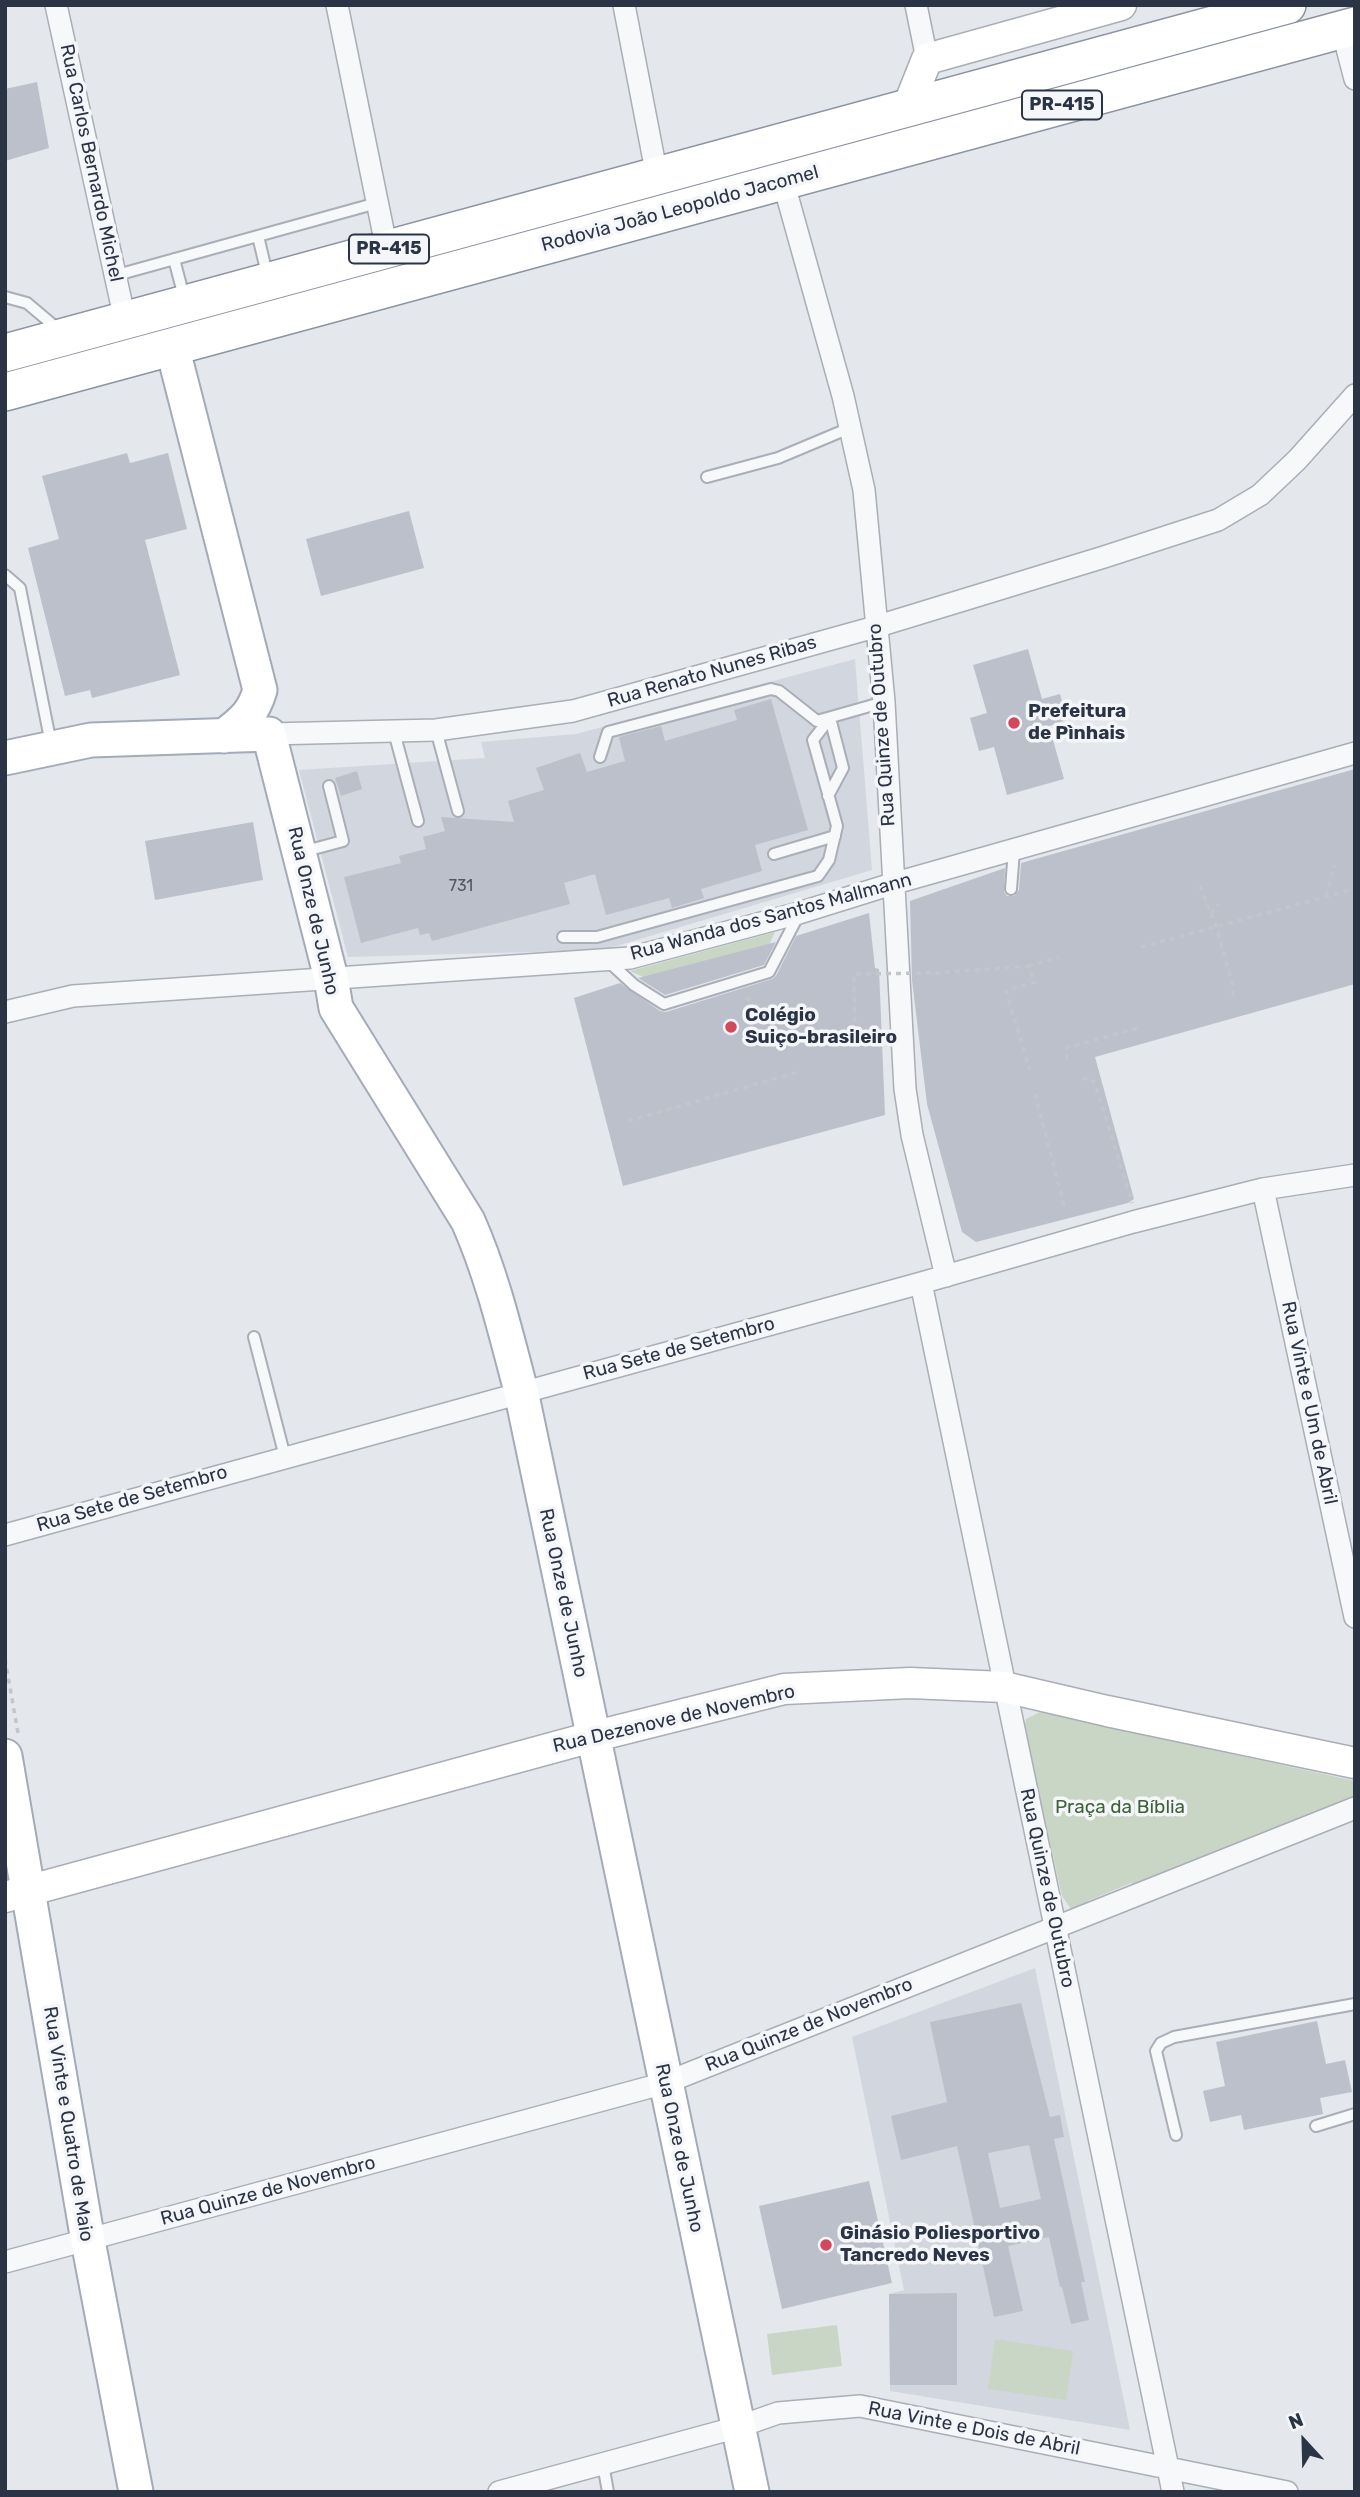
<!DOCTYPE html>
<html>
<head>
<meta charset="utf-8">
<style>
  body { margin:0 }
  #map { position:relative; width:1360px; height:2497px; overflow:hidden; background:#e4e7ec; font-family:Rubik,sans-serif }
  canvas { display:block }
  .frame { position:absolute; inset:0; border:7px solid #2b3445; pointer-events:none }
  .north { position:absolute; left:1269px; top:2406px; width:70px; height:70px; -webkit-text-stroke:5px #f4f6f9; paint-order:stroke; rotate:338deg; font-size:19px; font-weight:700; line-height:28px; text-align:center; color:#2b3445 }
  .north::after { content:''; display:block; margin:auto; width:24px; height:32px; background:#2b3445; clip-path:polygon(50% 0,100% 100%,50% 72%,0 100%) }
</style>
</head>
<body>
<div id="map">
<canvas width="1360" height="2497"></canvas>
<div class="frame"></div>
<div class="north">N</div>
</div>
<script>
const ctx = document.querySelector('canvas').getContext('2d');
ctx.lineJoin = 'round';
function fillPath(path, color) {
  ctx.fillStyle = color;
  ctx.fill(path, 'evenodd');
}
function stroke(path, color, width, dash) {
  ctx.strokeStyle = color;
  ctx.lineWidth = width;
  ctx.lineCap = dash ? 'butt' : 'round';
  ctx.setLineDash(dash || []);
  ctx.stroke(path);
}
function write(font, color, halo, rows, align = 'center') {
  ctx.font = font + ' Rubik,sans-serif';
  ctx.lineWidth = 7;
  ctx.setLineDash([]);
  ctx.textBaseline = 'middle';
  ctx.strokeStyle = halo;
  ctx.fillStyle = color;
  for (const [text, x, y, turn = 0] of rows) {
    ctx.save();
    ctx.translate(x, y);
    ctx.rotate((+turn || 0) * Math.PI / 180);
    ctx.textAlign = isNaN(turn) ? turn : align;
    if (halo) ctx.strokeText(text, 0, 0);
    ctx.fillText(text, 0, 0);
    ctx.restore();
  }
}
fillPath(new Path2D(`
  M855,659L872,870L603,950L348,957L299,770L485,758L481,742L576,734Z
  M1035,1968L1130,2430L890,2391L889,2294L904,2290L852,2037Z`), '#d2d6de');
fillPath(new Path2D(`
  M775,932L763,958L663,986L630,971Z
  M1040,1712L1355,1781V1799L1352,1798L1207,1855L1204,1863L1195,1867L1187,1863L1152,1877L1149,1885L1139,1889L1131,1883L1088,1901L1085,1908L1071,1909L1062,1896L1024,1730L1026,1719Z
  M837,2325L842,2366L772,2375L767,2334Z
  M995,2339L1073,2351L1066,2400L988,2389Z`), '#c9d6c5');
fillPath(new Path2D(`
  M37,82L49,148L5,161V89Z
  M127,453L130,463L168,453L187,529L145,540L180,675L92,698L90,690L65,696L28,548L59,539L42,476Z
  M409,511L424,568L321,596L306,539Z
  M1028,649L1042,699L1060,694L1067,720L1049,726L1064,779L1007,795L994,747L979,751L970,718L987,713L973,665Z
  M771,699L808,830L755,845L762,871L701,889L704,898L672,908L669,898L606,915L595,874L564,883L570,904L432,941L429,933L420,935L418,928L361,943L344,877L401,863L399,856L426,849L423,837L445,831L441,817L514,822L508,801L544,790L536,768L580,753L587,772L625,761L619,737L661,726L665,741L737,720L734,710Z
  M1355,769V984L1095,1057L1134,1199L1128,1203L976,1242L962,1232L927,1104L912,980L910,901L1005,868L1004,892L1007,896H1014L1019,890L1021,863Z
  M357,771L362,789L341,796L335,778Z
  M253,822L263,880L155,900L145,841Z
  M869,913L875,968L879,969L885,1115L623,1186L574,998L620,983L660,1011L666,1012L772,979L776,976L796,936Z
  M776,942L764,965L665,995L638,978Z
  M1021,2003L1050,2117L1060,2115L1064,2137L1054,2139L1085,2282H1081L1089,2320L1071,2324L1062,2287H1060L1049,2237L1008,2246L1023,2311L994,2317L957,2146L901,2160L891,2116L947,2102L930,2022ZM1029,2145L1041,2199L1000,2208L988,2153Z
  M1317,2021L1326,2064L1345,2060L1352,2092L1320,2098L1323,2114L1244,2130L1241,2115L1210,2122L1203,2091L1225,2086L1216,2042Z
  M869,2181L892,2283L782,2309L759,2206Z
  M957,2293V2385H890L889,2294Z`), '#bbc0ca');
const lane = new Path2D(`
  M258,236L267,274
  M174,259L184,297
  M117,275L377,203
  M5,297L27,303L59,330
  M707,477L778,458L852,427
  M5,575L20,588L51,744
  M436,730L458,811
  M394,732L418,821
  M600,757L608,732L771,689L779,691L817,721L884,702
  M828,796L843,768L830,718
  M302,852L343,841L329,786
  M774,854L835,836
  M1011,889L1014,850
  M563,937H597L818,876L829,860L837,826L813,740L830,718
  M608,961L634,985L664,1004L769,972L799,914
  M254,1337L285,1457
  M1316,2126L1355,2114
  M1176,2135L1156,2051L1161,2043L1174,2037L1355,2004
  M603,2464L608,2492`);
const street = new Path2D(`
  M56,5L125,320
  M337,5L387,250
  M624,5L657,176
  M916,5L927,59
  M1342,29L1355,79
  M783,181L843,396L864,490L884,702L905,1089L912,1135L946,1276
  M269,734L436,730L573,711L875,627L1104,557L1218,520L1260,495L1297,460L1355,395
  M5,1012L73,996L630,958L799,913L892,884L1355,753
  M1263,1189L1355,1617
  M921,1283L1173,2492
  M5,1535L921,1283L1133,1222L1263,1189L1355,1175
  M5,2262L665,2083L1355,1808
  M499,2492L738,2427L778,2413L860,2406L1287,2492`);
const secondary = new Path2D(`
  M907,109L927,59L1121,5
  M5,1897L592,1737L784,1689L910,1683L1004,1687L1107,1711L1355,1763`);
const primary = new Path2D(`
  M172,346L260,690C253,714 243,721 224,736
  M5,758L91,740L269,734L331,978L336,1008L468,1221C492,1275 506,1334 521,1391L752,2492
  M5,1756L88,2241L136,2492`);
const highway = new Path2D(`
  M5,353L1287,5
  M5,392L1355,26`);
stroke(lane, '#a9aeb7', 14);
stroke(street, '#a9aeb7', 24);
stroke(secondary, '#a9aeb7', 33);
stroke(primary, '#a3abb8', 37);
stroke(highway, '#8b94a3', 40);
stroke(new Path2D(`
  M1200,886L1216,926L1234,990L1231,1000
  M1326,896L1335,865
  M1211,914L1218,904
  M1141,947L1355,889
  M1028,966L1059,957
  M935,973L1028,966L1035,982L1006,991L1030,1070
  M746,998L794,1029
  M1067,1059L1066,1048L1138,1028
  M1082,1079L1090,1078L1095,1083L1132,1203
  M1035,1094L1065,1209
  M628,1121L798,1072
  M5,1659L18,1733`), '#c2c5cb', 3.5, [5, 5]);
stroke(lane, '#f7f8fa', 10);
stroke(street, '#f7f8fa', 21);
stroke(secondary, '#fff', 30);
stroke(primary, '#fff', 33);
stroke(highway, '#fff', 37);
stroke(new Path2D(`
  M855,1042L854,974L935,973`), '#c2c5cb', 3.5, [5, 5]);
for (const [x, y, r, color] of [
  [1014,723,7,"#d1495b"],
  [731,1027,7,"#d1495b"],
  [826,2245,7,"#d1495b"]
]) {
  const dot = new Path2D();
  dot.arc(x, y, r, 0, 2 * Math.PI);
  ctx.fillStyle = color;
  ctx.fill(dot);
  stroke(dot, '#f4f6f9', 2.5);
}
write('16px', '#4f5766', null, [
  ["731",461,886]
]);
for (const [x, y, w] of [
  [1062,105,80],
  [389,249,80]
]) {
  const box = new Path2D();
  box.roundRect(x - w / 2, y - 14.5, w, 29, 5);
  ctx.fillStyle = '#f4f6f9';
  ctx.fill(box);
  stroke(box, '#2b3445', 2);
}
write('bold 18px', '#2b3445', null, [
  ["PR-415",1062,105],
  ["PR-415",389,249]
]);
write('19px', '#2b3445', '#f4f6f9', [
  ["Rua Carlos Bernardo Michel",91,163,78],
  ["Rodovia João Leopoldo Jacomel",680,209,-15],
  ["Rua Renato Nunes Ribas",712,672,-16],
  ["Rua Quinze de Outubro",882,725,-94],
  ["Rua Onze de Junho",313,911,77],
  ["Rua Wanda dos Santos Mallmann",771,917,-15],
  ["Rua Sete de Setembro",679,1349,-15],
  ["Rua Vinte e Um de Abril",1309,1403,78],
  ["Rua Sete de Setembro",132,1499,-16],
  ["Rua Onze de Junho",563,1593,78],
  ["Rua Dezenove de Novembro",674,1719,-13],
  ["Rua Quinze de Outubro",1047,1888,78],
  ["Rua Quinze de Novembro",809,2025,-22],
  ["Rua Vinte e Quatro de Maio",68,2124,81],
  ["Rua Onze de Junho",679,2148,78],
  ["Rua Quinze de Novembro",268,2191,-15],
  ["Rua Vinte e Dois de Abril",974,2429,11]
]);
write('bold 19px', '#2b3445', '#f4f6f9', [
  ["Prefeitura",1028,712],
  ["de Pìnhais",1028,734],
  ["Colégio",745,1016],
  ["Suiço-brasileiro",745,1038],
  ["Ginásio Poliesportivo",840,2234],
  ["Tancredo Neves",840,2256]
], 'left');
write('19px', '#3f6138', '#f4f6f9', [
  ["Praça da Bíblia",1120,1808]
]);
</script>
</body>
</html>
